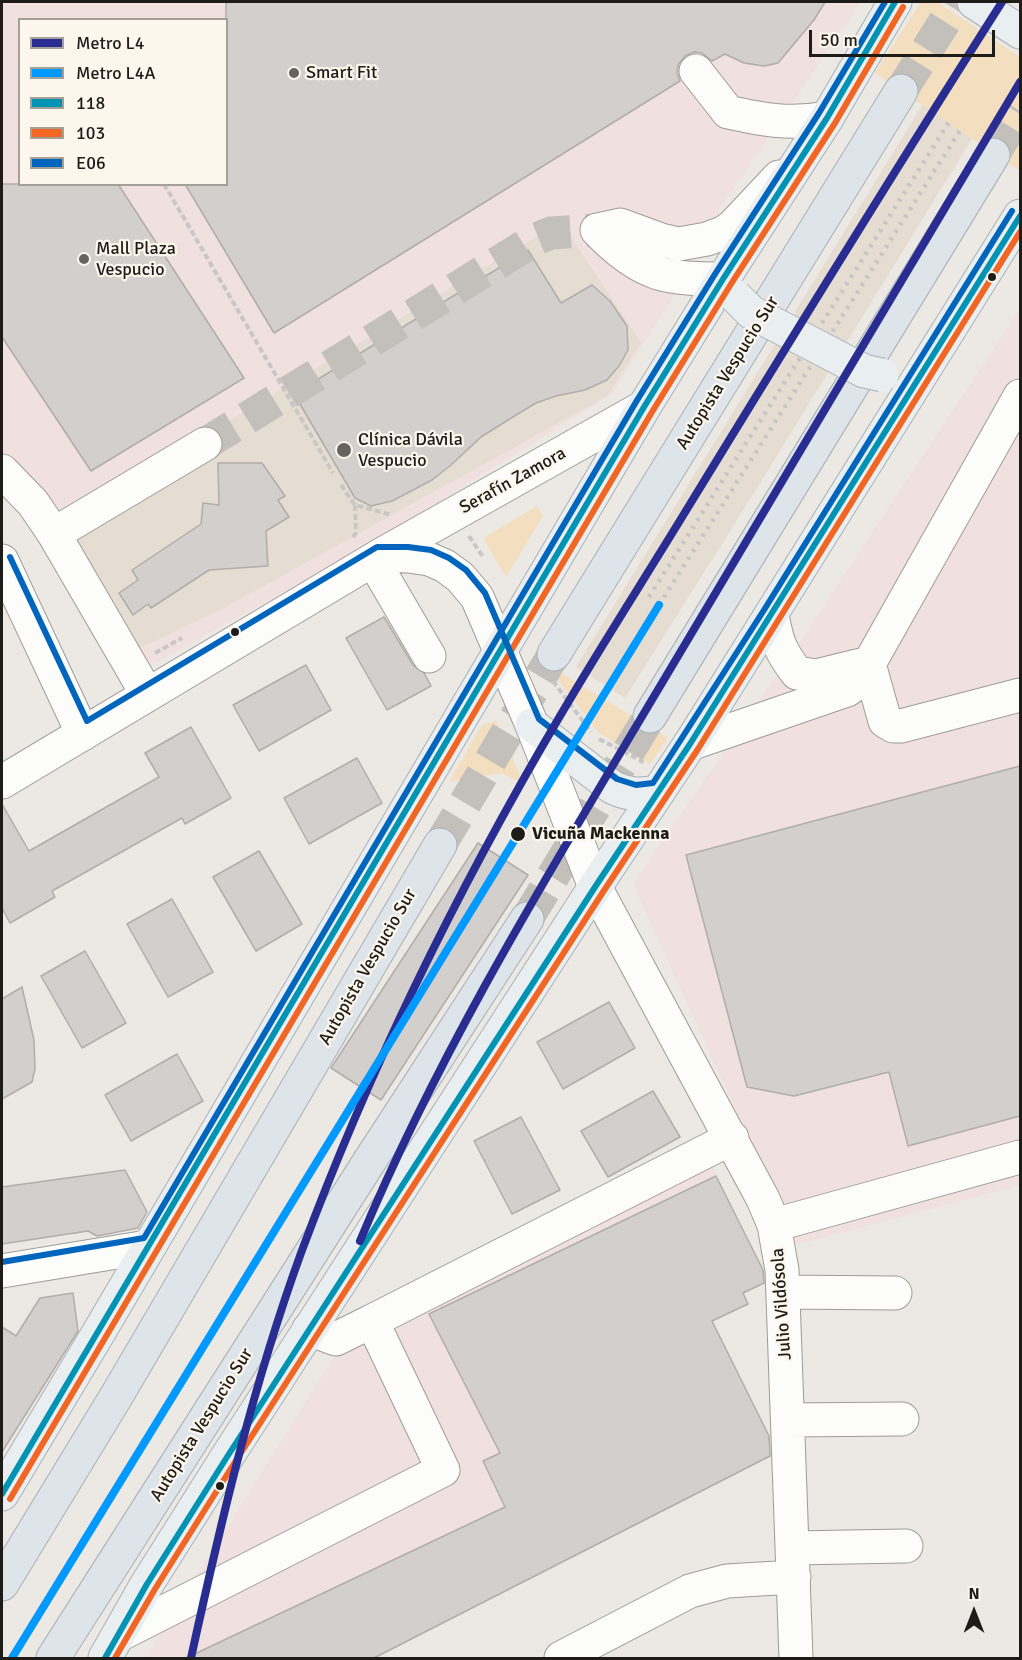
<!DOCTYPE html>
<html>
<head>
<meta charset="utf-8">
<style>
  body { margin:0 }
  #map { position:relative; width:1022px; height:1660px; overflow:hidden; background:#ece8e3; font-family:Signika,sans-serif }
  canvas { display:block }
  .frame { position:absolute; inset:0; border:3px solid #1e1c18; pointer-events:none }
  .legend { position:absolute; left:18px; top:18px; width:210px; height:168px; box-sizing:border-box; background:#fdf6ec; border:2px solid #a49f97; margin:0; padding:8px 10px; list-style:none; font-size:18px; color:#1e1c18 }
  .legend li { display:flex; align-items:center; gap:12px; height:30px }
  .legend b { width:30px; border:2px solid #a49f97 }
  .north { position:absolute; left:944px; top:1582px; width:60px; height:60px; -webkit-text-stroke:4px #fdf6ec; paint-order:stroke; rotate:0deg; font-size:16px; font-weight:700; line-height:24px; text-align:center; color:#1e1c18 }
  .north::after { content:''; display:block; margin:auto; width:21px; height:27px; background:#1e1c18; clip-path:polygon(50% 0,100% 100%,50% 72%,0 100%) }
  .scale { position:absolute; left:809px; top:30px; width:186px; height:27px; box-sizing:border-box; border:3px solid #1e1c18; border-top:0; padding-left:8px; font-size:18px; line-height:21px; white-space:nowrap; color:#1e1c18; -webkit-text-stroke:4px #fdf6ec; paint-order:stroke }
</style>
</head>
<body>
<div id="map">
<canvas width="1022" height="1660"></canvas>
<div class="frame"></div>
<ul class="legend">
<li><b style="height:8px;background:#292d91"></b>Metro L4</li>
<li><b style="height:8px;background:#09f"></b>Metro L4A</li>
<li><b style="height:8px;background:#0093b3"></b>118</li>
<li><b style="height:8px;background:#f26522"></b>103</li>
<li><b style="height:8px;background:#0065bd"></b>E06</li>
</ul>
<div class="north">N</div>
<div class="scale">50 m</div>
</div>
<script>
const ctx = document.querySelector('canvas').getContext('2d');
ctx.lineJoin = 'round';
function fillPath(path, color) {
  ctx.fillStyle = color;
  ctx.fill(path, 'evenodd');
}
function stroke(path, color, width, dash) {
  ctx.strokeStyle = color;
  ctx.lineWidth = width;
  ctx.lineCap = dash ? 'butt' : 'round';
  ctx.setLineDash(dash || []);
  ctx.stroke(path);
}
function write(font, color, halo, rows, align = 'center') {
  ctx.font = font + ' Signika,sans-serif';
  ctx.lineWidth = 4.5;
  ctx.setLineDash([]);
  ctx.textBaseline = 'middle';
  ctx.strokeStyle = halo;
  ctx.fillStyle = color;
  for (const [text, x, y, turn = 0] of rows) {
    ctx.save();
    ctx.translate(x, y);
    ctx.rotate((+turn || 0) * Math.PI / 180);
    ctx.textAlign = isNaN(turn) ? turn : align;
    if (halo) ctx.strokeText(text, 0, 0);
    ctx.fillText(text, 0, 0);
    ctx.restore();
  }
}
fillPath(new Path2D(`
  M2,2H861L703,233L699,254L695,262L612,394L380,538L132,676L33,517L2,494ZM20,20H226V184H20Z
  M1020,309V1185L797,1245L633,884L806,633Z
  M705,1147L716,1176L769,1281L743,1293L748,1304L712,1321L777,1452L372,1658H146L357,1320Z`), '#f0e0df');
fillPath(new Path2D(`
  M923,104L973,137L759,485L625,698L576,667Z
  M561,222L641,343L607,396L222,609L140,648L63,520Z`), '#e5ddd2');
fillPath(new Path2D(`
  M921,2H937L1020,57V171L875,73Z
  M537,506L543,516L506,577L483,538Z
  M561,673L668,738L650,764L599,733L558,680Z
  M496,721L524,784L501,773L449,782L482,725Z`), '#f3dfc0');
const building = new Path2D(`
  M226,2H825L814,20L778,63L764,66L744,63L725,54L712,61L702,53L694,52L685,56L678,65L677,73L680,81L274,333L185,184H226Z
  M2,184H118L244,378L91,471L2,337Z
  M528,250L561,303L592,285L610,301L627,326L628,350L619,366L607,380L585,390L556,396L536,403L516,415L481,437L451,465L432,480L392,501L371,506L355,498L294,394Z
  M218,463H262L285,496L278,500L289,517L266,531L268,566L209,570L151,608L148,604L133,615L119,593L138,580L132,570L201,524L203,503L219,505Z
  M384,617L413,665L424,673L431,686L387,710L346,638Z
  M306,665L331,710L259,751L233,705Z
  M191,727L231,798L185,824L182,818L52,891L55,897L10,923L2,908V804L29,851L159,777L145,753Z
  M357,758L382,803L309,844L284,798Z
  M1020,766V1116L908,1146L889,1072L794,1096L747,1087L686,855Z
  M478,843L528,875L381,1100L331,1068Z
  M259,851L302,924L256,951L213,877Z
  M172,899L213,972L168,997L127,924Z
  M85,951L126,1023L82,1048L41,976Z
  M22,987L34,1040L35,1069L32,1082L2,1099V999Z
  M609,1002L635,1048L563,1089L537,1042Z
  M177,1054L203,1101L131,1141L105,1095Z
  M653,1091L680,1137L608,1177L581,1131Z
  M521,1117L560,1190L512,1214L474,1141Z
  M125,1170L147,1212L138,1228L97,1236L88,1231L2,1244V1187Z
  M716,1176L763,1270L764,1283L743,1293L748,1304L712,1321L769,1436L770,1456L372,1659H184L505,1507L483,1461L500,1453L429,1314Z
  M73,1293L78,1331L2,1452V1327L16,1336L40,1298Z`);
fillPath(building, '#d3cfcc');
stroke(building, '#b1ada9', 1.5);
stroke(new Path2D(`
  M205,444L536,239L551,233L597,230`), '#c3bfba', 33, [33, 16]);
stroke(new Path2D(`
  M901,91L957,2
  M993,155L1020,111
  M440,845L554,654
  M527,919L650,716`), '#c3bfba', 33, [33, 16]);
const minor = new Path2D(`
  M696,71L728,112C764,120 790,125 827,118
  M597,230L620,225L661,240L679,244L707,239L723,233L733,226L779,177
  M597,230C613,247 634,265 658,273C678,279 702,279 723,279
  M1020,396L869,664L885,721L893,726H901L1020,695
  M2,471L33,503L54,534
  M381,555L408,556L429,559L445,566L460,577L477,597L532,725L595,887L763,1199L774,1225L782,1270L796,1658
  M373,560L429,656
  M2,561L83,734
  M772,615C777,642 780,651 797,673L816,676L861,665
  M147,694L54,534L205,444
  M690,744L847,690L860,681L869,664
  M2,782L381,555L644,407
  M774,1225L1020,1157
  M2,1271L141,1248L150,1245
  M783,1292L895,1293
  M372,1321L732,1138
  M788,1420L902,1419
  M793,1548L906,1546
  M119,1635L443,1470L372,1321L336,1339L309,1329
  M561,1658L690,1591L727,1581L794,1577`);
const major = new Path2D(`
  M974,2L1020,32
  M532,725L612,787C628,795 642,796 659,791
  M2,1494L96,1337L644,407L723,279L827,118L895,2
  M105,1658L147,1584L227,1457L595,887L690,744L1020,216`);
const highway = new Path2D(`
  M554,654L901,91
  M650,716L993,155
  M2,1584L117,1395L440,845
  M53,1658L369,1162L527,919`);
stroke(minor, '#9e9c98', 35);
stroke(major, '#a9b1b5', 35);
stroke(highway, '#a9b1b5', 35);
stroke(new Path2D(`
  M164,184L333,473
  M341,485L355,505L392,515
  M469,536L483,557
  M353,537L356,533L355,505
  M155,653L182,638
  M553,681L591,732
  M599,739L642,761L640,765`), '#c8c7c6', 4, [6, 3]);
stroke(minor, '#fcfcfb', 33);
stroke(major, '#e9eef1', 33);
stroke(highway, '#dde5ea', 33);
stroke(new Path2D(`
  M649,597L949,122
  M659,605L961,129`), '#c7c5c4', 4.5, [3, 6]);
const majorBridge = new Path2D(`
  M735,296L751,312L864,371L882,375`);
stroke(majorBridge, '#a9b1b5', 35, []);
stroke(majorBridge, '#e9eef1', 33);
stroke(new Path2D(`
  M2,1494L644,407L723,279L827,118L895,2
  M105,1658L147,1584L227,1457L595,887L690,744L1020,216`), '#0093b3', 6);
stroke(new Path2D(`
  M10,1499L652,412L731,284L835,123L903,7
  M115,1658L155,1589L235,1462L603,892L698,749L1020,232`), '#f26522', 6);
stroke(new Path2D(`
  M10,557L87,721L377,547H408L431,550L449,558L466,570L485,593L539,719L617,779L636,785L653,783L764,610L1012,211
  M2,1262L144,1238L636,402L715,274L819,113L885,2`), '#0065bd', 6);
stroke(new Path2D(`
  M360,1241C440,1049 550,871 656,693C777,489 899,286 1020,82
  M191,1658C221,1521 253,1385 301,1253C370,1067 459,887 560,716C601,646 645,578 687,509C791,339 895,170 1002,2`), '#292d91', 8);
stroke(new Path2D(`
  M12,1658L659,605`), '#09f', 8);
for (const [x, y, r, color] of [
  [294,73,6,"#66635f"],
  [84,259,6,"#66635f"],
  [992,277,5,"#1e1c18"],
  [344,450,8,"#66635f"],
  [235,632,5,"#1e1c18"],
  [518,834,8,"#1e1c18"],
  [220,1486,5,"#1e1c18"]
]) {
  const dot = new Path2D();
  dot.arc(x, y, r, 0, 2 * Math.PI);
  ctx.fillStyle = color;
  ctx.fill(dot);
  stroke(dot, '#fdf6ec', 2);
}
write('18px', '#1e1c18', '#fdf6ec', [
  ["Smart Fit",306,73],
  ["Mall Plaza",96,249],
  ["Vespucio",96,270],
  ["Clínica Dávila",358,440],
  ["Vespucio",358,461]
], 'left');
write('18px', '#1e1c18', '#fdf6ec', [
  ["Autopista Vespucio Sur",728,373,-58],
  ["Serafín Zamora",513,481,-29],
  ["Autopista Vespucio Sur",368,967,-60],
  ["Julio Vildósola",782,1304,-94],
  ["Autopista Vespucio Sur",202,1425,-58]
]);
write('bold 18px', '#1e1c18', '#fdf6ec', [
  ["Vicuña Mackenna",532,834]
], 'left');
</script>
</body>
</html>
